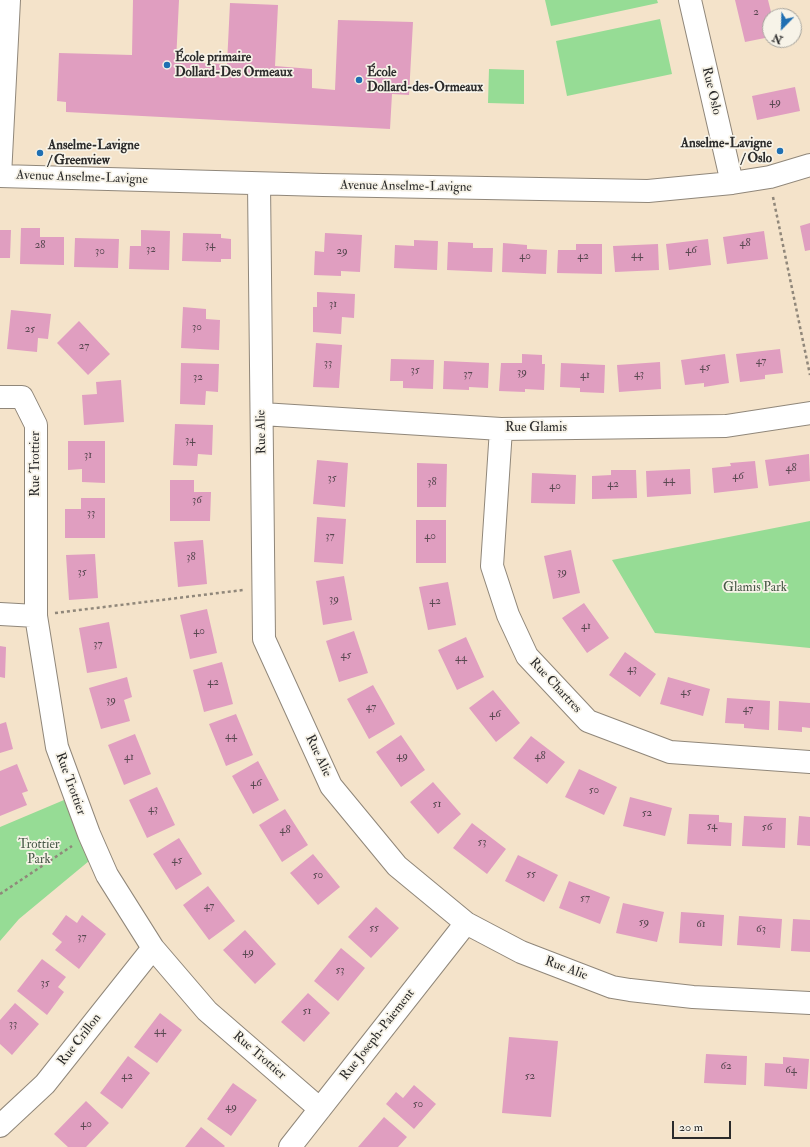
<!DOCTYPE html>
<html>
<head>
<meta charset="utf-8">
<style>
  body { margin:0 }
  #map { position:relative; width:810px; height:1147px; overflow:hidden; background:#f4e3ca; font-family:"IM FELL Double Pica",serif }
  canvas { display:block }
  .north { position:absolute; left:762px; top:8px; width:40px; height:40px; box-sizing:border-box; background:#f7f3e8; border:1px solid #a5a39c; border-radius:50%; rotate:203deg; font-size:11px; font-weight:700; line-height:16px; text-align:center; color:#2b2b2b }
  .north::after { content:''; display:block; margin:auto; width:14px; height:18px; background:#1f6fb2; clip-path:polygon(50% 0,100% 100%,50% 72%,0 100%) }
  .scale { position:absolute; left:672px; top:1121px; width:59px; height:18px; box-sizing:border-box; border:2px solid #2b2b2b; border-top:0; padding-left:5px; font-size:12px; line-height:14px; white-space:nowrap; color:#2b2b2b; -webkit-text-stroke:3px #f7f3e8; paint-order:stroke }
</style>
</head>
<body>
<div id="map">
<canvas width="810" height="1147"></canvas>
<div class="north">N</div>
<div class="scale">20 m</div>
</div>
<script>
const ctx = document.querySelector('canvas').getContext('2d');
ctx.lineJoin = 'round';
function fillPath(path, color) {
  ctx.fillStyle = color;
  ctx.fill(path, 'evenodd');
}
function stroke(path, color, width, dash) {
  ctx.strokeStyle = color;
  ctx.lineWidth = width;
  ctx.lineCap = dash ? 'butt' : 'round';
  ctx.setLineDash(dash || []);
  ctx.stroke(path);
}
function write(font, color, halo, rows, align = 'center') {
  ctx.font = font + ' "IM FELL Double Pica",serif';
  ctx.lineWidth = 3.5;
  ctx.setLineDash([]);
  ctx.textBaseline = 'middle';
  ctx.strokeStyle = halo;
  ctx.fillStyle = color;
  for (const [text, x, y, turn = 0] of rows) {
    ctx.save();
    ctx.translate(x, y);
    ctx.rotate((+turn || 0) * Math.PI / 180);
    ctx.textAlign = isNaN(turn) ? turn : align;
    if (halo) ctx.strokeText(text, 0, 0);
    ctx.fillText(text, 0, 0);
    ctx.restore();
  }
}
fillPath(new Path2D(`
  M545,0H657L658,3L551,26Z
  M660,19L672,74L567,96L556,41Z
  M489,69L524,70V104L488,103Z
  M810,521V648L655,633L612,560Z
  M64,800L89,861L19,919L0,941V827Z`), '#96dc95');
fillPath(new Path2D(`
  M133,0H179L176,62L227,64L230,3L278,5L275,66L312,69V88L335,90L338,20L413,22L409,95L392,94L390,129L66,112V102L57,101L59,53L132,55Z
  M735,0H768L772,16H770V37L745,42Z
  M795,87L800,111L757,120L752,96Z
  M810,223V250L805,251L800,226Z
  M21,228H40V237H64V265L20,264Z
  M0,230H11L10,258H0Z
  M141,230L170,231L169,270L129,269L130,246H141Z
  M764,231L768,259L727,264L723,237Z
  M183,233L221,234V238L231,239V259H221V262L182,261Z
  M325,233L362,235L360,272L341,271V276L314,275L315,251L324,252Z
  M75,238L119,239L118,268L74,267Z
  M708,239L711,265L669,270L666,244Z
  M414,240L438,241L437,270L394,268L395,245L414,246Z
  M448,242L473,243V248H493L492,272L447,270Z
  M503,243L527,245V249L547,250L546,274L502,272Z
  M576,244H602V274L557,273L558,250H576Z
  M658,244L659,270L615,272L613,246Z
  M317,292L355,294L354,318L342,317L341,334L313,332V307H317Z
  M183,307L206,309V319L220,320L219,350L181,348Z
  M11,310L51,314L48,339L38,338L37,352L7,349Z
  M79,321L110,354L88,375L57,343Z
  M316,343L342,345L339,388L313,387Z
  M780,349L783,373L765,375V379L740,382L736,354Z
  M522,354L542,355V364H545L544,390L525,389V392L499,391L501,363H522Z
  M725,354L729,383L704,387V383L685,385L681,360Z
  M391,359L434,360L433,389L403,388V381H390Z
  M444,361L489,363L488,388L469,387V390L443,389Z
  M660,362L661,389L619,392L617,365Z
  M181,363L219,364L218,392L206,391L205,405L180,404Z
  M561,363L605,365L604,393L580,392V388L560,387Z
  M121,380L124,422L84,425L82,395L97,394L96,382Z
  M175,424L213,425L212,455L198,454L197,466L173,465Z
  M68,441H105V483L82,482V469L68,470Z
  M809,454L810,481L769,486L765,460Z
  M317,460L348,463L345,507L313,504Z
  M755,461L758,488L714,493L712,468L731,466L730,463Z
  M417,463L447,464L446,507H417Z
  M690,469L691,494L647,497L646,471Z
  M611,470H636L637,498L592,499V476L611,475Z
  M532,473L576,475L575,504L531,503Z
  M170,480H194V492H211L210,521H170Z
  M81,498H105V538H65V509H81Z
  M317,517L346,519L343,564L314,562Z
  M416,520H446V563H416Z
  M203,540L207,584L178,587L174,542Z
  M571,550L580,593L553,599L544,556Z
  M95,554L98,598L69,600L66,555Z
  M344,576L352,620L323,625L316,581Z
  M448,582L456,625L428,630L419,587Z
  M584,603L609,638L587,653L562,618Z
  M207,609L217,653L190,659L180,615Z
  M109,622L117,668L87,673L79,628Z
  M354,631L368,673L339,682L326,641Z
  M466,637L484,677L457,690L438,650Z
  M0,646L6,647L5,678L0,677Z
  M625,652L656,674L640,697L609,675Z
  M222,662L233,704L204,712L193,670Z
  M127,677L132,697L124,700L130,721L101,729L89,688Z
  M668,677L710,689L703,716L660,704Z
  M373,685L395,724L369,739L347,699Z
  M493,690L520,723L496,742L469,708Z
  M727,698L770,701L769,730L744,728V724L725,723Z
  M779,701L810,703V728L802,727V732L778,730Z
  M236,714L253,755L226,766L209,724Z
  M6,722L13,749L0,753V724Z
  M135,734L151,774L124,785L108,745Z
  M401,735L425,770L401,787L376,752Z
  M531,736L565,762L547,784L513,758Z
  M258,761L279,800L253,814L232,776Z
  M17,764L28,791L22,793L27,805L0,816V771Z
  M579,769L617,787L604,815L565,797Z
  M433,782L461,814L438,834L410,802Z
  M157,787L175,825L147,838L129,800Z
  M630,797L672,808L665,836L623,826Z
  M285,809L308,845L282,862L259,825Z
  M689,814L719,815V822L732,823L731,846L687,844Z
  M744,816L786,818L785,848L742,846Z
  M799,816L810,817V846L797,845Z
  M472,823L506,849L487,874L453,848Z
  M179,838L202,874L176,890L153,854Z
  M313,854L340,887L318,905L290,873Z
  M518,855L558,875L544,902L505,881Z
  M569,881L610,897L600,924L559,908Z
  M208,886L235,921L209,940L183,905Z
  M623,903L664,912L657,942L616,933Z
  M376,907L399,928L371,958L348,937Z
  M681,912L724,915L722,946L679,943Z
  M66,915L77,923L82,915L106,934L79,969L55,950L62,942L52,934Z
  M739,916L782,919L780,948L737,945Z
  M793,919L810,920V952L791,951Z
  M245,930L276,964L255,984L223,950Z
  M341,948L365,968L338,1001L314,981Z
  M42,959L66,977L58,987L64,992L47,1015L17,991Z
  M308,993L330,1013L304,1042L281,1022Z
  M15,1003L39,1024L12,1055L0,1044V1020Z
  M160,1013L182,1030L157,1063L134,1047Z
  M509,1037L558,1041L551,1117L502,1113Z
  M706,1054L747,1056L746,1085L704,1083Z
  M128,1056L150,1073L122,1109L100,1093Z
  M783,1057L809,1059L807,1089L764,1086L765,1063L783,1064Z
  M233,1083L257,1100L231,1136L207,1119Z
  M414,1085L436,1104L414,1129L386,1104L396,1092L403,1098Z
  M86,1101L109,1123L86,1147H68L54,1134Z
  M384,1117L407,1137L398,1147H358Z
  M201,1127L225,1146L224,1147H185Z`), '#e09ec0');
const minor = new Path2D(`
  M690,0L732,183
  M0,176L323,185L648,191L732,183L770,177L810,165
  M0,176L9,0
  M259,184L264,639L331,786L397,866L466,923L521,952L612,987L630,990L693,997L810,1003
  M0,397H22L36,425V616L57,747L89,834L107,875L153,948L207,1011L320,1109
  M262,414L501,429L726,426L810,413
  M501,429L492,566L508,615L527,656L588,721L670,752L810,762
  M0,614L36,616
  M0,1126L45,1084L153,948
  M290,1147L466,923`);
stroke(minor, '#90877a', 24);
stroke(new Path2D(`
  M773,197L810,375
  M55,613L243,590
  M0,894L72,846`), '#90877a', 2.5, [3, 3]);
stroke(minor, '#fff', 22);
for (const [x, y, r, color] of [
  [167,65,4,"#1f6fb2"],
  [359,80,4,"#1f6fb2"],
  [780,151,4,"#1f6fb2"],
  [40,153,4,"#1f6fb2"]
]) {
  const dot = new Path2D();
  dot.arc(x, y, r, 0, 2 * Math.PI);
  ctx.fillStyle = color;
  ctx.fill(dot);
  stroke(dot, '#f7f3e8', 1.5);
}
write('11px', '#584850', null, [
  ["2",756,13],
  ["49",775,103],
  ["48",745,244],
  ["28",40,246],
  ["34",210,246],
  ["32",151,250],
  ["46",691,251],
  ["30",100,252],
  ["29",342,252],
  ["44",637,256],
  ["40",525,257],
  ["42",583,257],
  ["31",333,305],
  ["30",197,328],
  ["25",30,330],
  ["27",84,347],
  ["47",761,362],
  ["33",328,364],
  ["45",705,368],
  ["35",415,371],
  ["39",522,373],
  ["37",468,375],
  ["43",639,375],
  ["41",585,376],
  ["32",198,378],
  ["34",190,441],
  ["31",88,456],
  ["48",791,469],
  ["46",738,477],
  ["35",332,479],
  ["44",669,481],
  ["38",432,483],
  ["42",613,485],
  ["40",555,487],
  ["36",197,501],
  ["33",91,514],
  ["37",330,537],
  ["40",430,537],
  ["38",191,558],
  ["35",82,573],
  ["39",562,573],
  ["39",334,600],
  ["42",435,602],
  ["41",586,627],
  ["40",199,632],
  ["37",98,645],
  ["45",346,656],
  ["44",461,659],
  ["43",632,670],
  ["42",213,683],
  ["45",686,693],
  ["39",111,701],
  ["47",371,708],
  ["47",748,710],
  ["46",495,715],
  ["44",231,737],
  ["49",402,757],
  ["48",540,757],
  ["41",129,758],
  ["46",256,784],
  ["50",594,791],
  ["51",437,805],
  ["43",153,810],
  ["52",647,814],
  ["54",712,827],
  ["56",767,828],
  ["48",285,831],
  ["53",482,843],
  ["45",177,861],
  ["55",531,875],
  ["50",318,876],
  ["57",585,899],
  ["47",209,907],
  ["59",644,923],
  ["61",701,925],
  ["55",374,929],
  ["63",761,930],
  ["37",82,938],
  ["49",248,953],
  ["53",340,971],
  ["35",45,984],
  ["51",307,1012],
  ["33",13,1025],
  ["44",160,1032],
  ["62",726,1067],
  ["64",791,1071],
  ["42",127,1077],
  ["52",530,1077],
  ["50",418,1105],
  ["49",231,1108],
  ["40",86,1125]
]);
write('bold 13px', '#2b2b2b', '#f7f3e8', [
  ["École primaire",175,58],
  ["Dollard-Des Ormeaux",175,73],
  ["École",367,73],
  ["Dollard-des-Ormeaux",367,88],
  ["Anselme-Lavigne",772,144,"right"],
  ["/ Oslo",772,159,"right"],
  ["Anselme-Lavigne",48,146],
  ["/ Greenview",48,161]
], 'left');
write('13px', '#2b2b2b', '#f7f3e8', [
  ["Rue Oslo",711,91,77],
  ["Avenue Anselme-Lavigne",82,178,2],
  ["Avenue Anselme-Lavigne",406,187,1],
  ["Rue Glamis",536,428],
  ["Rue Alie",262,432,-91],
  ["Rue Trottier",36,464,-90],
  ["Rue Chartres",555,686,47],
  ["Rue Alie",318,756,65],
  ["Rue Trottier",70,784,70],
  ["Rue Alie",566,969,20],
  ["Rue Joseph-Paiement",378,1035,-52],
  ["Rue Crillon",80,1040,-52],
  ["Rue Trottier",259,1056,41]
]);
write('13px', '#465746', '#f7f3e8', [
  ["Glamis Park",755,588],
  ["Trottier",39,845],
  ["Park",39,860]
]);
</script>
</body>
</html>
